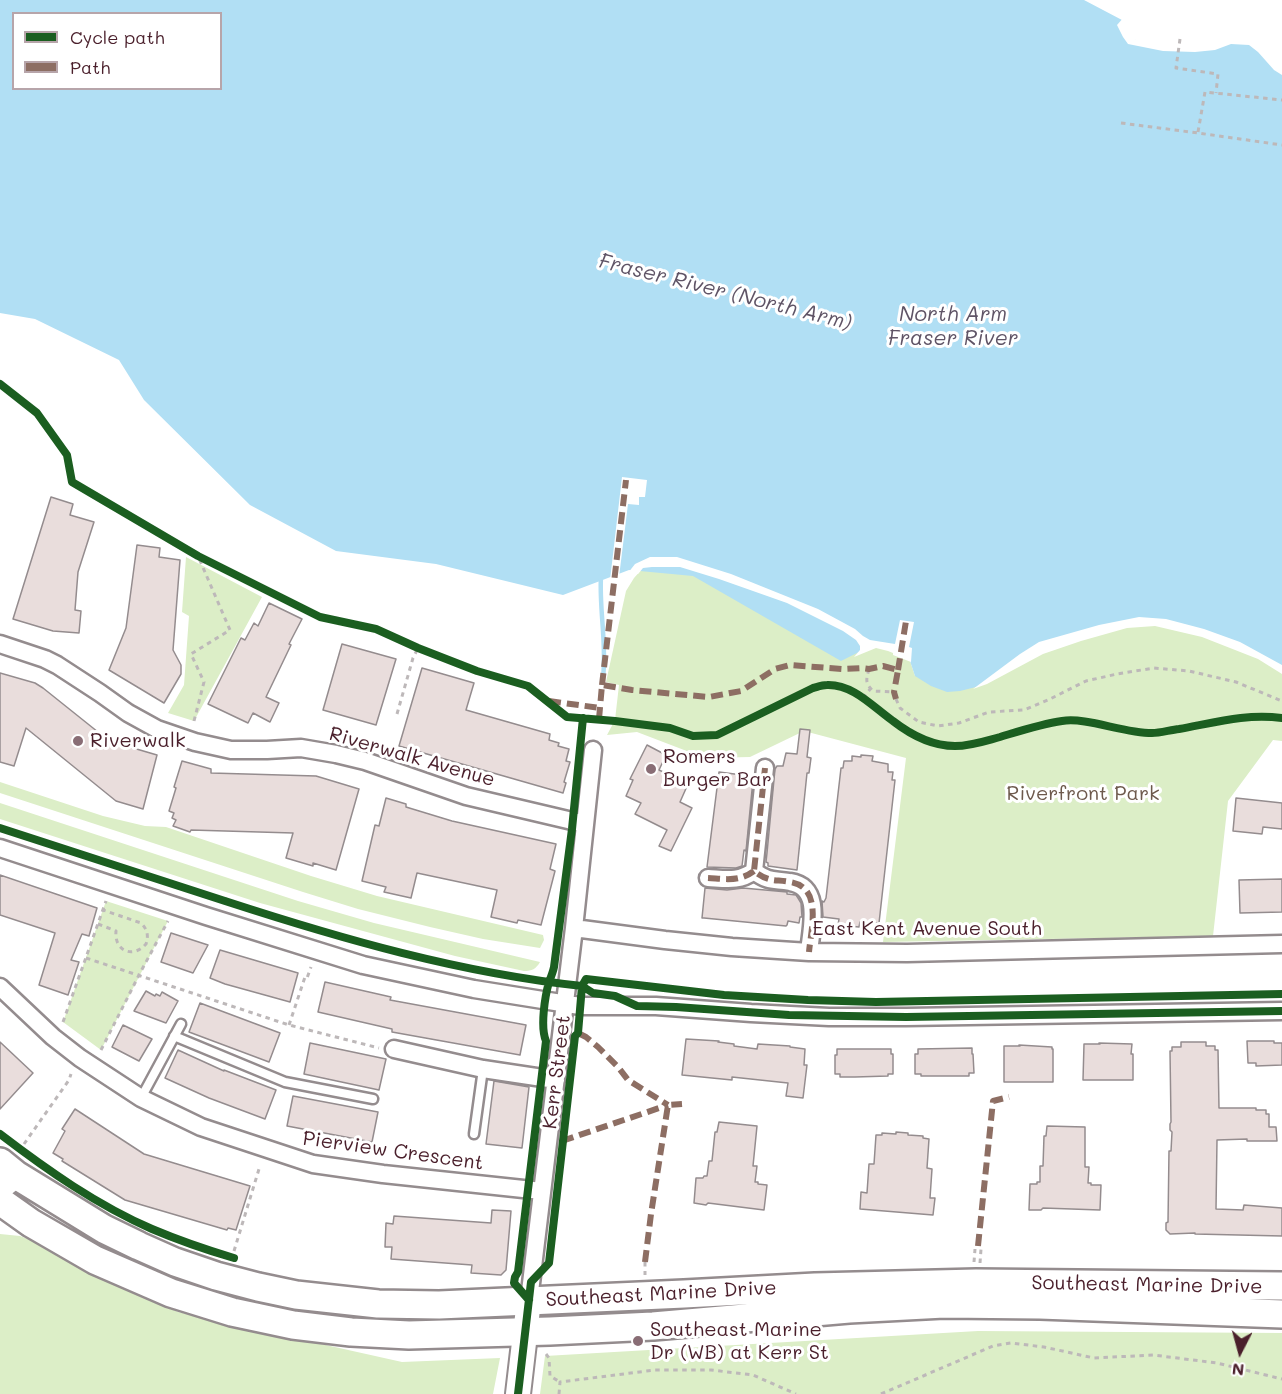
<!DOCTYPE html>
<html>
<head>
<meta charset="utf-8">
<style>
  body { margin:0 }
  #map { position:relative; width:1282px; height:1394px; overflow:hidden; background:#fff; font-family:Mali,sans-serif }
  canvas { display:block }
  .legend { position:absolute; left:12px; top:12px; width:210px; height:78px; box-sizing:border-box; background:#fff; border:2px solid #b7a5aa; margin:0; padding:8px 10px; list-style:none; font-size:18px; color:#4a1f2b }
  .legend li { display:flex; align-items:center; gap:12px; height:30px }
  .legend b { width:30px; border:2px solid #b7a5aa }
  .north { position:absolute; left:1210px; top:1322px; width:60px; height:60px; -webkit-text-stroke:4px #fff; paint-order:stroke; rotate:186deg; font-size:16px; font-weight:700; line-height:24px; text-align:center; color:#4a1f2b }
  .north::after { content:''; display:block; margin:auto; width:21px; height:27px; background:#4a1f2b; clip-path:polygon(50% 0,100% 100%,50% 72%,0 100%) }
</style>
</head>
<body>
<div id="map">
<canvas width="1282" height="1394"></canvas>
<ul class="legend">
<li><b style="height:8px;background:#1b5e20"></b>Cycle path</li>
<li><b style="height:8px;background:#8d6e63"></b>Path</li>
</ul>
<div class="north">N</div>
</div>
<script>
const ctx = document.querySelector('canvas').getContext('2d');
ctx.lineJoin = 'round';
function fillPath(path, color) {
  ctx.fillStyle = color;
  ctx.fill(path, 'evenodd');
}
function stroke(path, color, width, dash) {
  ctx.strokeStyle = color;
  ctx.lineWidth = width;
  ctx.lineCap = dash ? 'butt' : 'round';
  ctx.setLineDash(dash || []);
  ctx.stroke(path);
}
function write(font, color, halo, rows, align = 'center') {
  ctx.font = font + ' Mali,sans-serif';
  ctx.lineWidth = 6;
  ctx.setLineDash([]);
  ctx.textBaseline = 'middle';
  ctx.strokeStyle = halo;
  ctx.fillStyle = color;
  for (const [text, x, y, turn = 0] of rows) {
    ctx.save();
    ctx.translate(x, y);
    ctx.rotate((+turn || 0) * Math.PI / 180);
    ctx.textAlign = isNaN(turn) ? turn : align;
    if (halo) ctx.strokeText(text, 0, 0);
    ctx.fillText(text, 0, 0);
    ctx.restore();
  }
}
fillPath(new Path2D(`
  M186,557L262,597L194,721L168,713L184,685L189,616L182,612Z
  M680,567L909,658L915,676L1042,652L1124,627L1155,623L1205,635L1251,653L1282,671V741L1273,740L1228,801L1213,936L883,942L906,758L804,731L750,757L705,758L637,732L607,735L615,720L619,685L606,682L626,591L634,578L643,568Z
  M0,782L103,816L145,826L166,827L311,876L377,896L543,935L544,940L540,948L483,939L430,927L358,909L303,892L0,793Z
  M0,803L298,901L374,923L540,962C536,969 532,971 524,971L455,956L260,903L0,819Z
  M106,901L168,921L101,1050L63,1022Z
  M0,1234L20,1236L41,1244L178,1312L402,1362L500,1358L493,1394H0Z
  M978,1331L1282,1333V1394H540L545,1356Z`), '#dceec7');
fillPath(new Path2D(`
  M0,0H1084L1122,20L1129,38L1154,45L1243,43L1257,46L1282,69V671L1251,653L1205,635L1155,623L1124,627L1042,652L980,686L960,691L947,692L931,686L915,676L909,658L882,647H869L841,661L693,576L629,570L563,595L436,564L336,551L250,505L144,400L119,360L35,319L0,313ZM14,14H220V88H14Z`), '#b1dff4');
fillPath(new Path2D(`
  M1124,17L1131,36L1134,39L1184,44L1243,40L1259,44L1282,65V75L1274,70L1258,52L1249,45L1231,44L1215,50L1195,52L1163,51L1128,44L1123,37L1117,25Z
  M622,477L647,480L645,497H639V505L628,504L619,577L610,580Z
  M650,557H677L731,574L818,609L855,629L863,636L870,640L895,644L900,620L914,622L909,647L912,648L911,662L893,655V653L888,651L876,648L854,657L860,650V646L856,640L843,631L787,603L719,579L680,567H652L643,568L638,574L628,573L635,564Z
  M1139,617L1166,619L1204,629L1240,642L1282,665V674L1258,659L1202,637L1155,626L1127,628L1081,641L1043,654L987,684L973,689L1020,654L1039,642L1099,625Z`), '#fff');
stroke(new Path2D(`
  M601,576C599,610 607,644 603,678`), '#b1dff4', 4.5);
const building = new Path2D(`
  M51,497L73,504L70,515L94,522L78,572L75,610L81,611L79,633L53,631L13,619Z
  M137,545L160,548L159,557L180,560L173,650L181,665V674L164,703L109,670L126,628Z
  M269,603L302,619L289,644L291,645L266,697L279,703L270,722L253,713L248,723L208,704L241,638L245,640L254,623L258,626Z
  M342,644L396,659L376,725L323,710Z
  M422,668L474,683L466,710L550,734L549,740L559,743L558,746L569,749L566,761L570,762L564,782L566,783L563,793L399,746Z
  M0,673L35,683L43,688L108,740L116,743L157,755L143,809L116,801L26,728L14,766L0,762Z
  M800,729L810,730L807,757L811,758L809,773H807L797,870L768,866V863L766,862L767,853L775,769L777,766H783L786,753L797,754Z
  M647,745L666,755L659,770L688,784L680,802L692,808L671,851L659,846L667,830L635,814L641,803L626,796L633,780L630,779Z
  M861,755L873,756L872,761L888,764V772H893L892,780H895L879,923L860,922L859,927L838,925L839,919L823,917L822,901L824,902L826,898L841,768H843L844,761H852V756L861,757Z
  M182,761L211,769V773L316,776L359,789L336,870L313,863V866L286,858L293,833L191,830L190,832L173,826L176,820L172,818L174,813L169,811L176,788L174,787Z
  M719,772L750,776L749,779L753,780L746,851L744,850L742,866L736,868L707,867Z
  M386,798L406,804V807L452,821L556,844L550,869L555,871L541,925L518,920L517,923L491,917L497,890L417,873L411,898L384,892L386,887L362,881L375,825L379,826Z
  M1236,798L1282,803V829L1263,827L1262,834L1233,831Z
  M0,875L97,908L89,936L82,934L71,960L79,962L68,995L39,985L55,933L0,915Z
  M1282,879V912L1240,913L1239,880Z
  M705,888L727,890L743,888L787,892V894L796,895L798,898L801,903L802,917H800L799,923L788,921L787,925L786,926L704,918H702Z
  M171,933L208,945L193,973L161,962Z
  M220,950L298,973L290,1002L225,984L210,978Z
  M325,982L391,997L390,1000L526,1025L520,1055L392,1032V1029L318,1012Z
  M146,991L155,996L156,994L160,996L162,992L178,1001L166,1023L134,1011Z
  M200,1003L280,1033L269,1062L189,1032Z
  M123,1025L152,1039L139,1061L112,1047Z
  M686,1039L719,1041L718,1042L734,1044V1046L757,1049L758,1044L790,1046V1047L805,1049L804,1065H807L803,1098L786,1096L788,1083L732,1077V1080L682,1075Z
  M1247,1041H1274V1043H1282V1065L1256,1066V1063H1248Z
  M0,1042L33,1073L0,1109Z
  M1181,1042H1206V1046H1215V1050H1218L1219,1108H1256V1110H1266V1114H1269V1127H1276L1277,1141H1247V1139L1217,1140L1216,1209L1243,1210L1244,1205L1282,1208V1236L1195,1234V1233L1170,1234L1166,1230V1223L1168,1222L1169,1151H1171L1172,1132L1170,1130V1124L1171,1122L1170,1051H1172V1047H1181Z
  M310,1043L386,1059L379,1090L304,1074Z
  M1099,1043L1132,1044L1131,1054H1133V1080H1083L1084,1044H1100Z
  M1019,1045L1052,1047V1049H1053V1082H1004V1046H1020Z
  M972,1048V1054H973L974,1073H969V1076H921V1074H915V1054H918V1049Z
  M837,1049H891V1054H893V1074H888V1076L855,1077H840V1074H835V1055H837Z
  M178,1050L224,1071V1070L276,1090L265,1119L209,1098L165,1078Z
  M494,1081L529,1087L522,1148L486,1144Z
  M293,1096L378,1112L372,1142L287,1126Z
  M75,1109L144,1154L250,1186L236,1230L228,1228L227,1230L125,1200L62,1161L63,1159L53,1153L65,1131L62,1129Z
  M719,1122L757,1126L753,1166H757L755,1182H758V1184L767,1185L764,1210L708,1203L706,1205L694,1203L696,1178H703L704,1176H707L709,1161H712L715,1132H717Z
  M1047,1126L1085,1127V1167H1089L1088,1183H1091V1185H1101L1100,1210L1043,1208L1041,1210H1029L1030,1184H1037V1182H1040V1166H1043L1044,1136H1046Z
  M896,1132L908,1133V1135L923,1136V1138L929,1139L927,1168L932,1169L930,1198H935L933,1215L860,1209L861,1192L867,1193L869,1164H874L876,1135H882V1133L896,1134Z
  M492,1210L511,1211L506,1270L501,1275L471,1273L472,1265L391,1259L392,1247H385L386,1223L393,1224L394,1216L491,1223Z`);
fillPath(building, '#e9dddc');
stroke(building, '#948c8e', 1.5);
const lane = new Path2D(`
  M174,1036L285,1082L373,1099
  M141,1098L181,1024
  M474,1134L483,1069`);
const street = new Path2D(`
  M0,644L45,659L57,665L100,693L128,713L157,729L195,742L231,750H267L301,748L336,754L365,761L466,796L585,824
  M765,768L754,871C770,883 774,879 790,882C823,887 811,929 809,952
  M0,848L206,916L363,965L474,989L580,1006H656L751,1013L829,1017H906L1282,1011
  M708,878C726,879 739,882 754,871
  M574,928L665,940L732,947L809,952L907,953L1282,944
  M0,987L53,1037L80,1058L141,1098L201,1127L313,1164L383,1174L542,1191
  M394,1049L483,1069L556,1080
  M529,1300L574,928L593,750`);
const secondary = new Path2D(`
  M0,1188L16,1175
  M518,1394L529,1300`);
const primary = new Path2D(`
  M0,1162L16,1175L104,1229L139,1246L175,1262L216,1276L258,1287L296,1295L378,1304L439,1305L684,1294L815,1287L976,1283L1282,1286
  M0,1201L31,1223L95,1260L171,1293L232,1312L293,1325L351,1332L409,1335L550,1331L653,1326L849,1309L944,1304L1040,1305L1282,1314`);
stroke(lane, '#948c8e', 13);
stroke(street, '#948c8e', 21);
stroke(secondary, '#948c8e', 28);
stroke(primary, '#948c8e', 32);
stroke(new Path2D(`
  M1180,39L1176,68L1218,74L1216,93
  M1121,123L1198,133L1282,145
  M1198,132L1205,92L1282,100
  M869,669C866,680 865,683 873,691L894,692
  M863,698L871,688
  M896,699L900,708L919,722L938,726L959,723L989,712L1024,710L1048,700L1086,681L1117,674L1154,668L1189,671L1236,682L1282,701
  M397,714L413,658L418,648
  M194,721L204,682L191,654L230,630L198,556
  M98,924L116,931C114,951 133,959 146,944C149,935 147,929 141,923L103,910
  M86,958L289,1025L379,1048
  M63,1022L106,901
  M289,1025L305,977L307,978L311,967
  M101,1050L139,975L168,921
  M24,1144L69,1080L71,1074
  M234,1251L259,1169
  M645,1262V1275
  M974,1262L975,1249
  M980,1263L981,1249
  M546,1354L549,1358L550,1376L560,1382
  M559,1394L560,1382L655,1370H711L753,1375L796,1394
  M881,1394L993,1346L1011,1343L1044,1347L1094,1358L1153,1355L1217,1363L1282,1379`), '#bdb8b9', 3, [4.5, 4.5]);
stroke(lane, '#fff', 8);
stroke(street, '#fff', 16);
stroke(secondary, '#fff', 24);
stroke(primary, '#fff', 27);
stroke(new Path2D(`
  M898,670L906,621
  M602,685L626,480
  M549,701L600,708
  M599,719L602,685L632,690L709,697L741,691L775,669L790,665L842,669L862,668L869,669L883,666L898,670L894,692L896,699
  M765,768L754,871C770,883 774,879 790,882C823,887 811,929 809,952
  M708,878C726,879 739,882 754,871
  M580,1034L586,1037L598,1047L618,1067L628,1080L668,1105
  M562,1141L668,1105
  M978,1246L993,1101L1009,1097
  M645,1262L651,1214L668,1105L682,1104`), '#8d6e63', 6, [12, 6]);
stroke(new Path2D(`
  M0,384L37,413L67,455L72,482L198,556L320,617L376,629L418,648L477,671L528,686L567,717L615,721L670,728L693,736L717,735L813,688C817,687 822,685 827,685C853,684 873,707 893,721C911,735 933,746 955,746C971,746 985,741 1000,737C1020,731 1041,724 1062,721C1087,717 1123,733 1152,733C1160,733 1170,730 1179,729C1213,723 1246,713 1282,718
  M0,828C75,853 150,877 225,901C342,939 460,973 582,986L593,993L615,996L637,1006L676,1007L789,1015L906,1017L1282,1011
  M0,1134C47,1170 97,1205 152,1229C178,1240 207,1250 234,1258
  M529,1300L514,1283L515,1277L518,1272L546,1041C540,1027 545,996 549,982C551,977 553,972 554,967L572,829L583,718
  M518,1394L531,1282L549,1263L575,1036L578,1033L582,986L586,979L724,995L808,1000L876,1002L1282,994`), '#1b5e20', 8);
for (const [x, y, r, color] of [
  [78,741,6,"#896d75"],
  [651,769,6,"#896d75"],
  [638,1341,6,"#896d75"]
]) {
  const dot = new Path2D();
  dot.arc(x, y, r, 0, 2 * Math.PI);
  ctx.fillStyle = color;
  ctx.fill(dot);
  stroke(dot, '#fff', 2);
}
write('20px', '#4a1f2b', '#fff', [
  ["Riverwalk",90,741],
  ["Romers",663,757],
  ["Burger Bar",663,780],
  ["Southeast Marine",650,1330],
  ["Dr (WB) at Kerr St",650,1353]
], 'left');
write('20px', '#4a1f2b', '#fff', [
  ["Riverwalk Avenue",412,757,16],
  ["East Kent Avenue South",927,929],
  ["Kerr Street",557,1072,-83],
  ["Pierview Crescent",393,1151,8],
  ["Southeast Marine Drive",1147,1285,1],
  ["Southeast Marine Drive",661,1294,-3]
]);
write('20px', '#6d594c', '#fff', [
  ["Riverfront Park",1083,794]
]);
write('italic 21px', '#5f5466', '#fff', [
  ["Fraser River (North Arm)",725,292,14],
  ["North Arm",953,315],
  ["Fraser River",953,339]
]);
</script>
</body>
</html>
